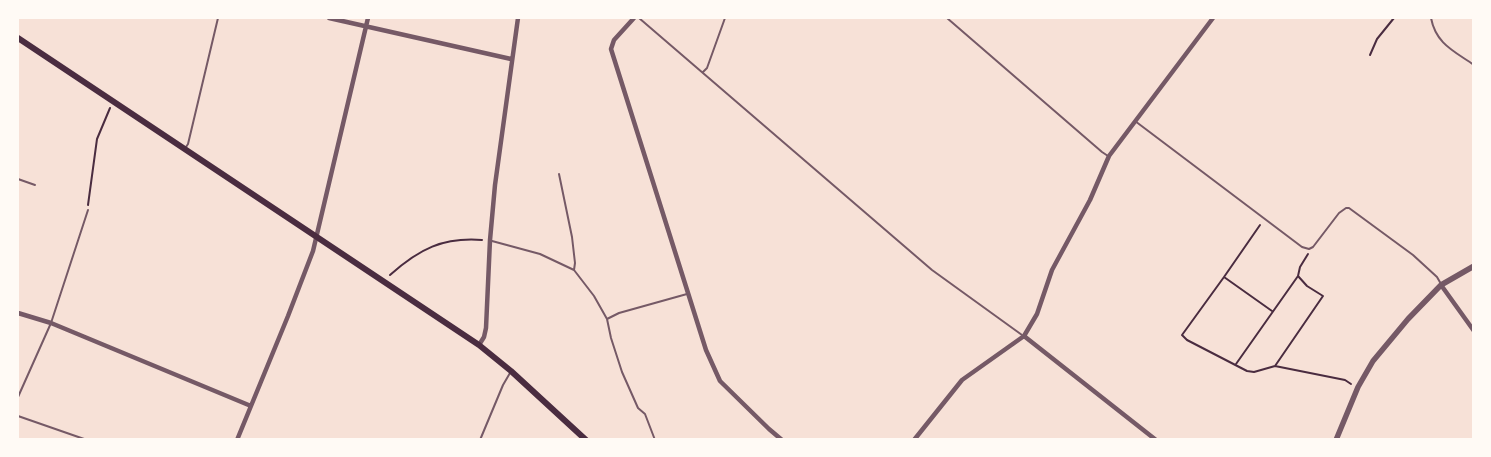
<!DOCTYPE html>
<html>
<head>
<meta charset="utf-8">
<style>
  body { margin:0 }
  #map { position:relative; width:1491px; height:457px; overflow:hidden; background:#f7e1d7; font-family:"Work Sans",sans-serif }
  canvas { display:block }
  .frame { position:absolute; inset:0; border:19px solid #fffaf5; pointer-events:none }
</style>
</head>
<body>
<div id="map">
<canvas width="1491" height="457"></canvas>
<div class="frame"></div>
</div>
<script>
const ctx = document.querySelector('canvas').getContext('2d');
ctx.lineJoin = 'round';
function stroke(path, color, width, dash) {
  ctx.strokeStyle = color;
  ctx.lineWidth = width;
  ctx.lineCap = dash ? 'butt' : 'round';
  ctx.setLineDash(dash || []);
  ctx.stroke(path);
}
stroke(new Path2D(`
  M1370,55L1377,39L1394,18
  M88,205L97,139L110,108
  M1260,225L1224,277L1272,311
  M390,275C419,249 443,237 482,240
  M1224,277L1182,335L1187,340L1247,371L1254,372L1275,366L1345,380L1351,384
  M1236,364L1298,276L1300,267L1308,254
  M1275,366L1323,296L1307,286L1298,276`), '#4a2c40', 2);
stroke(new Path2D(`
  M639,18L932,270L1022,335
  M947,18L1102,152L1108,156
  M1431,18C1436,44 1454,51 1474,65
  M703,72L707,68L725,18
  M1135,121L1302,247L1309,249L1313,247L1339,213L1346,208H1349L1413,255L1437,277L1441,284
  M186,147L188,144L218,18
  M559,174L572,237L575,263L574,270
  M18,179L35,185
  M492,241L540,254L574,270L594,296L607,319L611,338L622,372L638,408L645,414L655,440
  M607,319L619,313L687,294
  M18,397L51,323L88,210
  M18,416L87,440
  M480,440L503,385L510,373`), '#755966', 2);
stroke(new Path2D(`
  M329,18L511,59
  M634,18L614,40L611,49L706,350L720,381L769,429L782,440
  M1441,285L1474,331
  M18,313L51,323L251,406
  M1024,336L1156,440
  M479,345L484,337L486,328L490,240L495,185L518,18
  M237,440L288,316L313,251L368,18
  M914,440L962,380L1024,336L1037,314L1052,270L1090,200L1109,156L1213,18`), '#755966', 4.5);
stroke(new Path2D(`
  M1336,440L1358,387L1373,361L1408,319L1441,285L1474,266`), '#755966', 5.5);
stroke(new Path2D(`
  M18,38L479,345L511,371L586,440`), '#4a2c40', 6);
</script>
</body>
</html>
